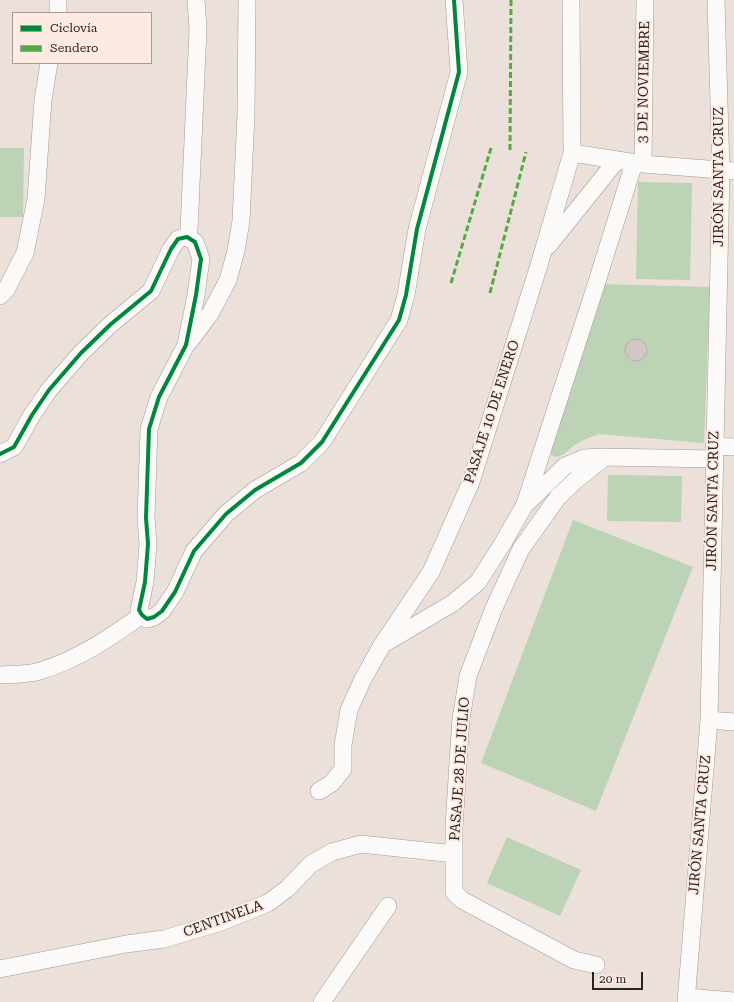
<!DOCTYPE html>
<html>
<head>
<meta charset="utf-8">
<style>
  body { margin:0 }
  #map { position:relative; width:734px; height:1002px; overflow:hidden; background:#ece0da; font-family:"Roboto Serif",serif }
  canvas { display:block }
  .legend { position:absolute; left:12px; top:12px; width:140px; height:52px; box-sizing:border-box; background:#fdeae3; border:1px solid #a99a95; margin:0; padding:5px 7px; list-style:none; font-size:12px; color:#2b2320 }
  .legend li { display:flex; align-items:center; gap:8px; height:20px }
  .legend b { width:20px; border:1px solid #a99a95 }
  .scale { position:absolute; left:592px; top:972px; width:51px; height:18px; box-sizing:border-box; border:2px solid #2b2320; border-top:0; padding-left:5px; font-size:12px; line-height:14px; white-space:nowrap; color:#2b2320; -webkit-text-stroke:3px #fdeae3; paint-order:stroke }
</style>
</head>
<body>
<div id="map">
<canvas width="734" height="1002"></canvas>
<ul class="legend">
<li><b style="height:5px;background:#00873e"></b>Ciclovía</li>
<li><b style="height:5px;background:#54aa43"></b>Sendero</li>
</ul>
<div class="scale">20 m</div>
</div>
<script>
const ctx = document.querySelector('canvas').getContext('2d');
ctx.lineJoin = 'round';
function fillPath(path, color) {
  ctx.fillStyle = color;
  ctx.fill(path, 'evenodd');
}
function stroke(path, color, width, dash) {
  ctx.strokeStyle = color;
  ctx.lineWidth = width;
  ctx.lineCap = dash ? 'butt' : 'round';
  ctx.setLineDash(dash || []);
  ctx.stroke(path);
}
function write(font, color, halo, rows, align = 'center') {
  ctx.font = font + ' "Roboto Serif",serif';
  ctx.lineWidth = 4;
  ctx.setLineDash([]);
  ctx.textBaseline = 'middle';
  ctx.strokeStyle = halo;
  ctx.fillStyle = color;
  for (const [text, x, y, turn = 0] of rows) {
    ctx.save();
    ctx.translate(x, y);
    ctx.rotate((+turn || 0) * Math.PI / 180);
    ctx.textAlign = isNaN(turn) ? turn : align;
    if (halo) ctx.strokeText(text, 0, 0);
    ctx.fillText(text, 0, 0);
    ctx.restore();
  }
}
fillPath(new Path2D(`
  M0,148H24L23,217H0Z
  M638,182L692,183L690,280L636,279Z
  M600,284L710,287L704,443L599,434C590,437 581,441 573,446C569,449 565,454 560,456C554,458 550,455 548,450Z
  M608,475L682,476L681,522L607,521Z
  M573,520L693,567L596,811L481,763Z
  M507,837L581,870L560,916L487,883Z`), '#bcd3b6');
const building = new Path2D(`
  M625 350a11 11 0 1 1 22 0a11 11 0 1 1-22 0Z`);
fillPath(building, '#d0c8c2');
stroke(building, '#bab2ac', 1);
const street = new Path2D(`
  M58,0V13
  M572,153L643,164L734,171
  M643,164L645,0
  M187,237L189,230L198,29L196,0
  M548,246L617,160
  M0,296L6,290L25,253L36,199L43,100L49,63
  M189,342L210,314L228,280L236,251L241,221L246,114L247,0
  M714,446L734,447
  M0,454L14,447L32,415L49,390L81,353L111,324L151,291L171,249L178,239L187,237L195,242L201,259L196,295L186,345L159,397L149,429L146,518L148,544L145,582L139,610L142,615L147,619L154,617L162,611L175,592L194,551L226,514L255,490L301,463L322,442L399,320L406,295L417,229L459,72L454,0
  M525,504L595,288L634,163
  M387,642L453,603L478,582L503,543L524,506L565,466L584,458L605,457L714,459
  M0,675C12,674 28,675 40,671C79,659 109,638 142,615
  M709,720L734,722
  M319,791L332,783L343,769V745L349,710L363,679L382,645L431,572L471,482L539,265L572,153L571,0
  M596,965L574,960L462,900L454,892V828L458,762L461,719L468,676L494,608L521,549L558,497L576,480L605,457
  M0,969L126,944L164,939L221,922L268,903L288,888L311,864L332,852L361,844L454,854
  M687,997L734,1001
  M322,1002L388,906
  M686,1002L709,720L721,171L716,0`);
stroke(street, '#a29995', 18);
stroke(street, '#fcfaf9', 17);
stroke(new Path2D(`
  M510,150L511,0
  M451,283L491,148
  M490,293L526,152`), '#54aa43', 3, [6, 3]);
stroke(new Path2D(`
  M0,454L14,447L32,415L49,390L81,353L111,324L151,291L171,249L178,239L187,237L195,242L201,259L196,295L186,345L159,397L149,429L146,518L148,544L145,582L139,610L142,615L147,619L154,617L162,611L175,592L194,551L226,514L255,490L301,463L322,442L399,320L406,295L417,229L459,72L454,0`), '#00873e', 4);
write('14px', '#2b2320', '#fdeae3', [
  ["3 DE NOVIEMBRE",644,82,-89],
  ["JIRÓN SANTA CRUZ",719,177,-90],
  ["PASAJE 10 DE ENERO",492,412,-72],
  ["JIRÓN SANTA CRUZ",713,501,-89],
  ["PASAJE 28 DE JULIO",460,769,-86],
  ["JIRÓN SANTA CRUZ",700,825,-85],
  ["CENTINELA",223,919,-20]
]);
</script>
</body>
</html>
